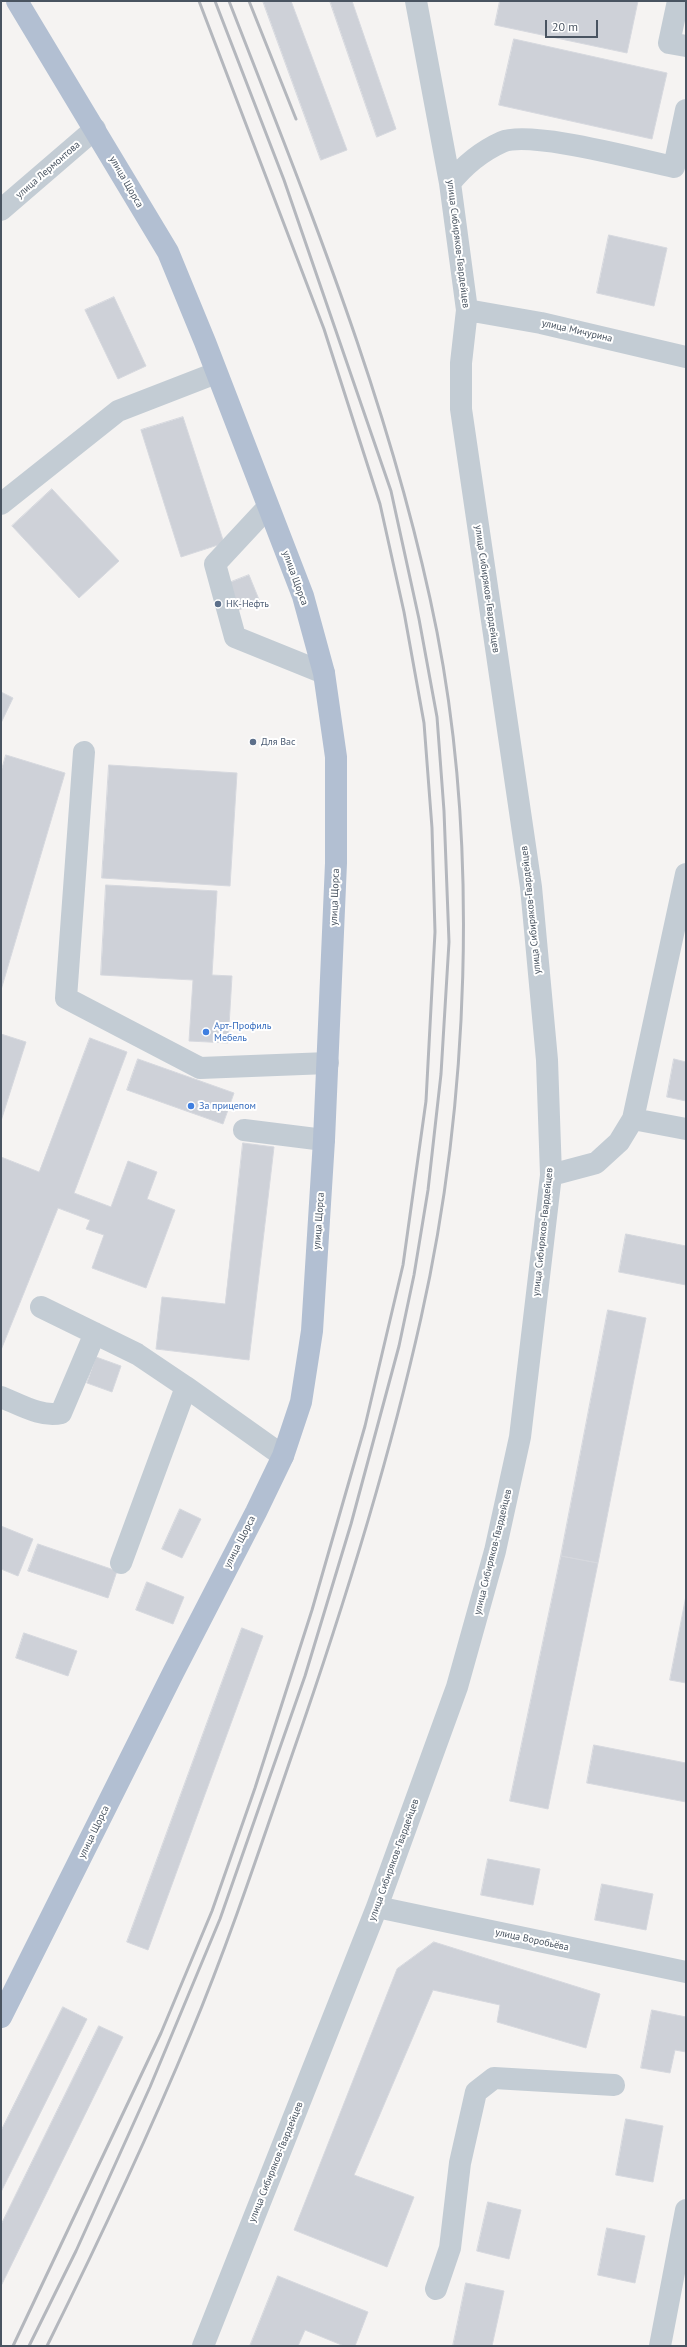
<!DOCTYPE html>
<html>
<head>
<meta charset="utf-8">
<style>
  body { margin:0 }
  #map { position:relative; width:687px; height:2347px; overflow:hidden; background:#f5f3f2; font-family:"PT Sans",sans-serif }
  canvas { display:block }
  .frame { position:absolute; inset:0; border:2px solid #495461; pointer-events:none }
  .scale { position:absolute; left:545px; top:20px; width:53px; height:18px; box-sizing:border-box; border:2px solid #495461; border-top:0; padding-left:5px; font-size:12px; line-height:14px; white-space:nowrap; color:#495461; -webkit-text-stroke:3px #fff; paint-order:stroke }
</style>
</head>
<body>
<div id="map">
<canvas width="687" height="2347"></canvas>
<div class="frame"></div>
<div class="scale">20 m</div>
</div>
<script>
const ctx = document.querySelector('canvas').getContext('2d');
ctx.lineJoin = 'round';
function fillPath(path, color) {
  ctx.fillStyle = color;
  ctx.fill(path, 'evenodd');
}
function stroke(path, color, width, dash) {
  ctx.strokeStyle = color;
  ctx.lineWidth = width;
  ctx.lineCap = dash ? 'butt' : 'round';
  ctx.setLineDash(dash || []);
  ctx.stroke(path);
}
function write(font, color, halo, rows, align = 'center') {
  ctx.font = font + ' "PT Sans",sans-serif';
  ctx.lineWidth = 4;
  ctx.setLineDash([]);
  ctx.textBaseline = 'middle';
  ctx.strokeStyle = halo;
  ctx.fillStyle = color;
  for (const [text, x, y, turn = 0] of rows) {
    ctx.save();
    ctx.translate(x, y);
    ctx.rotate((+turn || 0) * Math.PI / 180);
    ctx.textAlign = isNaN(turn) ? turn : align;
    if (halo) ctx.strokeText(text, 0, 0);
    ctx.fillText(text, 0, 0);
    ctx.restore();
  }
}
const building = new Path2D(`
  M263,1H291L347,150L321,160Z
  M330,1H352L396,129L377,137Z
  M500,1H638L627,53L495,25Z
  M514,39L667,73L652,139L499,105Z
  M609,235L667,248L654,306L597,293Z
  M114,297L146,366L118,379L85,310Z
  M183,417L224,543L181,557L141,430Z
  M52,489L119,561L79,598L12,526Z
  M249,575L260,602L236,611L226,584Z
  M1,692L13,698L1,723Z
  M6,755L65,773L1,990V772Z
  M109,765L237,773L230,886L102,878Z
  M106,885L217,891L212,975L232,976L228,1043L189,1041L193,980L101,975Z
  M1,1034L26,1042L1,1121Z
  M90,1038L127,1052L74,1193L111,1207L128,1161L157,1172L147,1199L175,1210L146,1288L92,1268L104,1235L86,1229L90,1220L58,1208L1,1350V1157L39,1172Z
  M138,1059L234,1093L223,1124L127,1090Z
  M674,1059L686,1062V1101L667,1097Z
  M243,1143L274,1147L249,1360L156,1349L162,1297L225,1304Z
  M626,1234L686,1246V1285L619,1272Z
  M608,1310L646,1318L598,1563L561,1556Z
  M96,1357L121,1366L112,1392L87,1383Z
  M180,1509L201,1519L182,1558L162,1549Z
  M1,1526L33,1539L18,1576L1,1569Z
  M38,1544L117,1571L108,1598L28,1571Z
  M561,1556L598,1563L548,1809L510,1801Z
  M147,1582L184,1597L173,1624L136,1610Z
  M686,1596V1683L670,1680Z
  M242,1628L263,1636L148,1950L127,1942Z
  M24,1633L77,1651L68,1676L16,1658Z
  M594,1745L686,1763V1802L587,1783Z
  M488,1859L540,1869L533,1905L481,1895Z
  M602,1884L653,1894L646,1930L595,1920Z
  M434,1942L600,1994L586,2048L497,2022L500,2005L433,1990L354,2175L414,2197L387,2267L294,2230L397,1969Z
  M63,2007L87,2019L1,2192V2131Z
  M652,2010L686,2017V2052L675,2050L670,2073L641,2068Z
  M99,2026L123,2037L1,2286V2225Z
  M626,2119L663,2126L653,2182L616,2175Z
  M488,2202L521,2210L509,2259L477,2251Z
  M607,2228L645,2236L635,2283L598,2275Z
  M278,2276L368,2312L355,2346H344L305,2330L298,2346H250Z
  M466,2283L504,2291L492,2346H453Z`);
fillPath(building, '#ced1d8');
stroke(building, '#d6d8de', 1);
stroke(new Path2D(`
  M678,1L669,43L686,46
  M450,183C463,167 482,151 502,142C530,130 640,160 674,167L686,110
  M1,210L95,129
  M467,310L541,323L686,357
  M1,504L118,411L216,373
  M268,507L215,564L235,637L324,673
  M84,752L66,998L200,1068L328,1063
  M633,1119L686,1129
  M244,1130L324,1140
  M551,1175L596,1163L619,1142L633,1119L686,874
  M41,1307L137,1354L186,1387
  M1,1397C19,1404 42,1418 61,1413L95,1333
  M121,1563L186,1387L283,1456
  M377,1907L686,1972
  M436,2289L450,2248L460,2163L476,2092L494,2078L614,2085
  M203,2346L377,1907L457,1687L495,1551L520,1437L551,1175L547,1060L531,887L461,409V363L467,310L450,183L416,1
  M660,2346L686,2210`), '#c3ccd4', 22);
stroke(new Path2D(`
  M1,2017L174,1671L256,1512L283,1456L301,1402L312,1331L324,1140L336,863V757L324,673L303,596L205,342L168,252L17,1`), '#b2bfd2', 22);
stroke(new Path2D(`
  M249,1L296,119
  M13,2346L161,2033L212,1911L255,1788L312,1610L365,1426L403,1265L426,1101L435,932L432,828L424,723L404,612L380,504L324,329L199,1
  M29,2346L76,2251L150,2087L220,1919L305,1676L351,1524L399,1346L414,1275L428,1190L441,1074L449,942L444,811L437,717L419,619L391,491L284,180L215,1
  M47,2346C98,2243 147,2139 191,2033C229,1942 260,1848 292,1755C342,1612 388,1466 421,1318C469,1104 479,848 437,632C394,414 309,207 229,1`), '#b4b7bd', 3);
for (const [x, y, r, color] of [
  [218,604,4,"#5c6f8a"],
  [253,742,4,"#5c6f8a"],
  [206,1032,4,"#3f7fe0"],
  [191,1106,4,"#3f7fe0"]
]) {
  const dot = new Path2D();
  dot.arc(x, y, r, 0, 2 * Math.PI);
  ctx.fillStyle = color;
  ctx.fill(dot);
  stroke(dot, '#fff', 1.5);
}
write('10px', '#495461', '#fff', [
  ["улица Лермонтова",48,170,-41],
  ["улица Щорса",126,182,60],
  ["улица Сибиряков-Гвардейцев",458,244,83],
  ["улица Мичурина",577,331,13],
  ["улица Щорса",295,578,70],
  ["улица Сибиряков-Гвардейцев",487,589,82],
  ["улица Щорса",335,897,-88],
  ["улица Сибиряков-Гвардейцев",531,910,-96],
  ["улица Щорса",319,1221,-86],
  ["улица Сибиряков-Гвардейцев",543,1232,-84],
  ["улица Щорса",240,1542,-63],
  ["улица Сибиряков-Гвардейцев",493,1552,-76],
  ["улица Щорса",94,1832,-64],
  ["улица Сибиряков-Гвардейцев",394,1860,-70],
  ["улица Воробьёва",532,1940,12],
  ["улица Сибиряков-Гвардейцев",276,2162,-68]
]);
write('10px', '#4e5e75', '#fff', [
  ["НК-Нефть",226,604],
  ["Для Вас",261,742]
], 'left');
write('10px', '#366cbe', '#fff', [
  ["Арт-Профиль",214,1026],
  ["Мебель",214,1038],
  ["За прицепом",199,1106]
], 'left');
</script>
</body>
</html>
